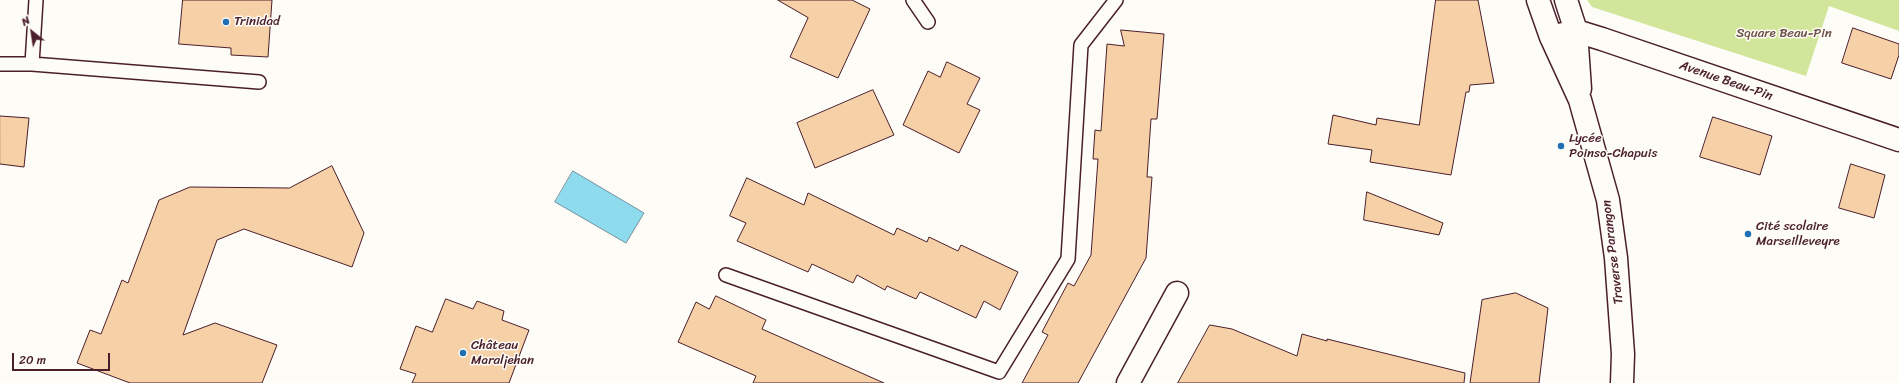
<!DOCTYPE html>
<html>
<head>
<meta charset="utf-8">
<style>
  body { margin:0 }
  #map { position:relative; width:1899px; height:383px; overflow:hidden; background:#fdfcf7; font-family:Sriracha,sans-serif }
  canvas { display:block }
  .north { position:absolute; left:12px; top:12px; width:40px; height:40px; -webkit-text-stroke:3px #fdfcf7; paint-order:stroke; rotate:330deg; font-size:11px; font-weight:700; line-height:16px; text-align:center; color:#4a1f2b }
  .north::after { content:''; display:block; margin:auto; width:14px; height:18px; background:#4a1f2b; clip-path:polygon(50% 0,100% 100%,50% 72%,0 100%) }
  .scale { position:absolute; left:12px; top:353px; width:98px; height:18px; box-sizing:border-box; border:2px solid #4a1f2b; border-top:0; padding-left:5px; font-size:12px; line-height:14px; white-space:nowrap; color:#4a1f2b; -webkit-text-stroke:3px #fdfcf7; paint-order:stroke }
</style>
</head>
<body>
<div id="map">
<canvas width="1899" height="383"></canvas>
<div class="north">N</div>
<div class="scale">20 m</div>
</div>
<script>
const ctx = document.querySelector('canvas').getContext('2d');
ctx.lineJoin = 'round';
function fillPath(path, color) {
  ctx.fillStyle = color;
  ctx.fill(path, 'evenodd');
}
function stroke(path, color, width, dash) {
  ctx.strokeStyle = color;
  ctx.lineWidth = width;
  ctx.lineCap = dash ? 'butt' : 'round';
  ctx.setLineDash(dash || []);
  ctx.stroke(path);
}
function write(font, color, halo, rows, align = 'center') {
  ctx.font = font + ' Sriracha,sans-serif';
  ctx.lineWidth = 3;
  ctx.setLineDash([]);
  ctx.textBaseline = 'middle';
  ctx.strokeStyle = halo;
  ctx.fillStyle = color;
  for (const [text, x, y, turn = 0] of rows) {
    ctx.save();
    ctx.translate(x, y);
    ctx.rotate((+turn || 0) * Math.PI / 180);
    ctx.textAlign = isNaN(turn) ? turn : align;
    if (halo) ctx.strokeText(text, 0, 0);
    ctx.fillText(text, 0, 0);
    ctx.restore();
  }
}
fillPath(new Path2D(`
  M1587,0H1899V31L1829,6L1806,76L1592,7Z`), '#d2e69b');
const water = new Path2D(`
  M573,171L644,213L626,243L555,202Z`);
fillPath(water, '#8fdbee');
stroke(water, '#7390a0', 1);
const building = new Path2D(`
  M183,0H272L268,57L231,55V48L179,44Z
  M778,0H852L870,9L838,78L790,57L808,18Z
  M1436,0H1478L1494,83L1470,85L1469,92H1466L1451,175L1370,162L1372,150L1328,144L1333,115L1376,125L1377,118L1419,125Z
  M1853,28L1899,44V55L1891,79L1842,63Z
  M1121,30L1164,34L1157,119H1151L1147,177H1152L1146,258L1078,383H1022L1048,335L1042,332L1068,283L1074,286L1091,255L1098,159H1093L1095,130L1101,131L1107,44L1124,46Z
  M947,62L980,78L967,104L980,110L959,153L903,125L928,71L940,77Z
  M873,90L894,135L815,168L797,123Z
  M0,116L29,118L24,167L0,164Z
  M1713,117L1772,136L1760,175L1700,157Z
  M1851,164L1885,175L1874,218L1839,208Z
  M332,166L364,233L352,267L244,229L217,240L183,335L215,323L277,345L262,383H130L77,363L90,330L101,334L122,280L128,283L159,200L190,187L289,188Z
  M747,178L804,205L808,193L894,235L897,228L927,242L929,237L958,251L961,245L1018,272L1000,310L984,301L976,318L920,292L916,299L887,286L885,290L857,275L853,283L812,264L808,272L737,241L746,223L730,216Z
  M1367,192L1443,223L1439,235L1364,220Z
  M1516,293L1548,308L1539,383H1470L1482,300Z
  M716,296L766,320L762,329L884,383H753L756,376L678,342L696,302L709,309Z
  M446,299L473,309L477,301L504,311L502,320L529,330L509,383H412L416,374L400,369L416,326L432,332Z
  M1210,325L1232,329L1297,356L1302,334L1327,341V339L1465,373L1464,383H1178Z`);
fillPath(building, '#f6d0a6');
stroke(building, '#4a1f2b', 1);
const service = new Path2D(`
  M913,0L928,22
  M0,64H32L259,82
  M32,64L36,0
  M726,275L999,372L1068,259L1081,45L1116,0`);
const minor = new Path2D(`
  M1538,0L1551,37L1580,100L1608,200L1616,258L1623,354L1622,383
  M1566,0L1576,31L1580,89
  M1551,37L1576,31L1602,39L1899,140
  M1128,383L1177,293`);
stroke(service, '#4a1f2b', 16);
stroke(minor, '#4a1f2b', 25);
stroke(service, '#fdfcf7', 13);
stroke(minor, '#fdfcf7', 22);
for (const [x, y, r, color] of [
  [226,22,4,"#1f6fb2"],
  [1561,146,4,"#1f6fb2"],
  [1748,234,4,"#1f6fb2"],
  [463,353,4,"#1f6fb2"]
]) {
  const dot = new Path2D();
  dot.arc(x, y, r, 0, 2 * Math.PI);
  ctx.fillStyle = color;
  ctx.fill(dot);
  stroke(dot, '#fdfcf7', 1.5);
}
write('13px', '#4a1f2b', '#fdfcf7', [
  ["Trinidad",234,22],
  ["Lycée",1569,139],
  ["Poinso-Chapuis",1569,154],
  ["Cité scolaire",1756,227],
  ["Marseilleveyre",1756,242],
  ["Château",471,346],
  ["Maraljehan",471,361]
], 'left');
write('13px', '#6c5147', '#fdfcf7', [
  ["Square Beau-Pin",1784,34]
]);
write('13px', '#4a1f2b', '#fdfcf7', [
  ["Avenue Beau-Pin",1726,81,19],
  ["Traverse Parangon",1613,252,-97]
]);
</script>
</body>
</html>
